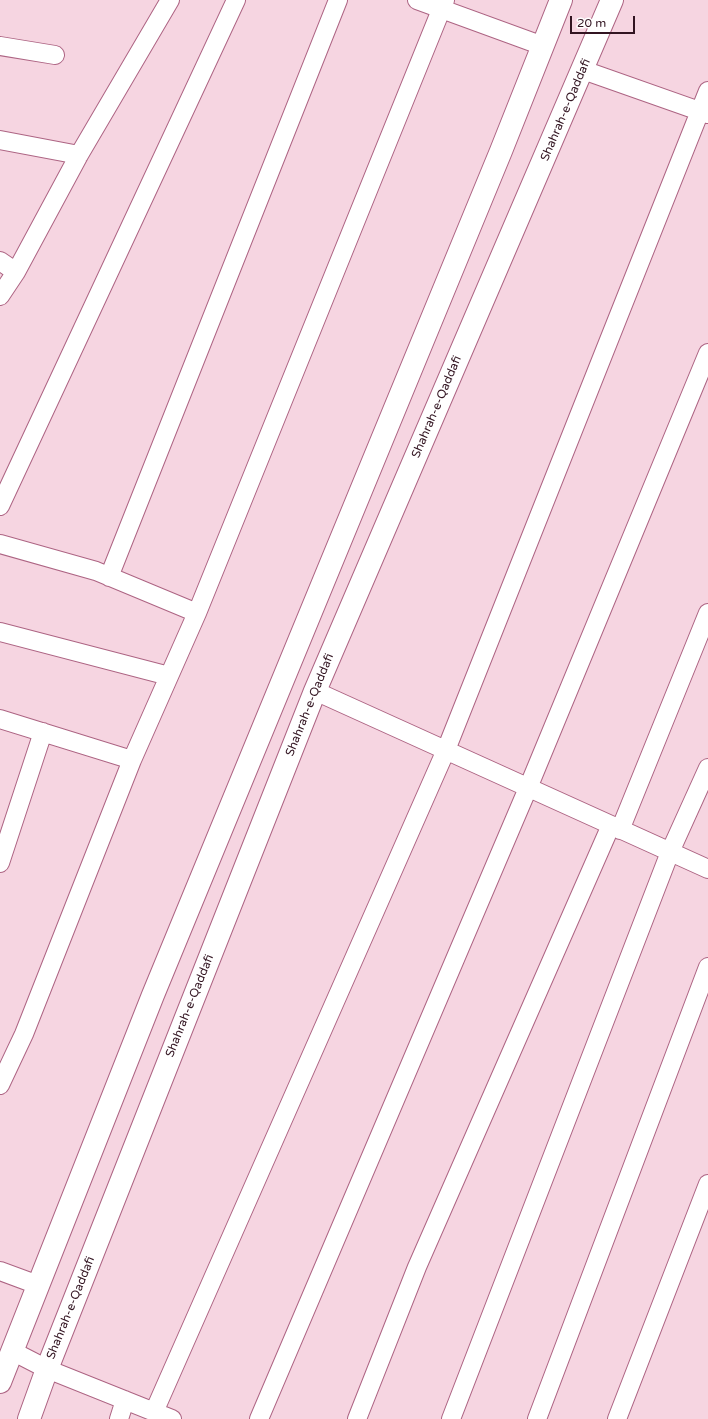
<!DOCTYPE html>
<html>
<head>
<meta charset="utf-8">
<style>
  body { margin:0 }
  #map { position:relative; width:708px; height:1419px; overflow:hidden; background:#f6d5e1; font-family:"Varela Round",sans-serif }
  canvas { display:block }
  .scale { position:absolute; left:570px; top:16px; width:65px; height:18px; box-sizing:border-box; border:2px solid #321421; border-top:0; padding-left:5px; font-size:12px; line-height:14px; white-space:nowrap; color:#321421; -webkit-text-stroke:3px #fff; paint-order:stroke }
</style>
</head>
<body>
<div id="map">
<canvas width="708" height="1419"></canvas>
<div class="scale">20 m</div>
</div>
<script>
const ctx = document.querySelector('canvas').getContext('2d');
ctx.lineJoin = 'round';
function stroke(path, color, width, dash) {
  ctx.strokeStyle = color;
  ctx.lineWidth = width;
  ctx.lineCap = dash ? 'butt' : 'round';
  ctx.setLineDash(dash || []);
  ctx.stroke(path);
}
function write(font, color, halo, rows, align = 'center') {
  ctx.font = font + ' "Varela Round",sans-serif';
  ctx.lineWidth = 4;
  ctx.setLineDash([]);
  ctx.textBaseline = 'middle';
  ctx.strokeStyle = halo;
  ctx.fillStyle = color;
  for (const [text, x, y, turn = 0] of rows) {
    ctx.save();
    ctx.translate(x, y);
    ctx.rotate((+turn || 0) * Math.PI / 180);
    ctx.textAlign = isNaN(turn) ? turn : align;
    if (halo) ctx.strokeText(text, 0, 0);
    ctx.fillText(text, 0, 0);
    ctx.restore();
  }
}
const street = new Path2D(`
  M417,0L543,46
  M0,46L55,55
  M583,70L708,114
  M0,140L79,155
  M0,261L16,272
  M0,296L16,272L79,155L170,0
  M0,506L236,0
  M0,544L96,571L197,613
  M109,577L338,0
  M0,632L169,676
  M315,691L708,869
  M0,719L132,760
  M620,830L708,613
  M0,863L43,732
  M0,1085L24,1034L132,760L197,613L445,0
  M0,1271L38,1285
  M12,1351L47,1369L172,1419
  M154,1412L446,750L708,91
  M119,1419L125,1400
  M259,1419L528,788L708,353
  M357,1419L417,1267L611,825
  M451,1419L670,852L708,768
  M537,1419L708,967
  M617,1419L708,1184`);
const primary = new Path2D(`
  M0,1382L153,995L501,151L561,0
  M29,1419L47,1369L315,691L612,0`);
stroke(street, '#ad6483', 20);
stroke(primary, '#ad6483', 24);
stroke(street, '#fff', 18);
stroke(primary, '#fff', 22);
write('12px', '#321421', '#fff', [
  ["Shahrah-e-Qaddafi",566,110,-67],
  ["Shahrah-e-Qaddafi",437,407,-67],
  ["Shahrah-e-Qaddafi",310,705,-68],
  ["Shahrah-e-Qaddafi",190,1006,-68],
  ["Shahrah-e-Qaddafi",71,1308,-68]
]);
</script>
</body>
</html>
